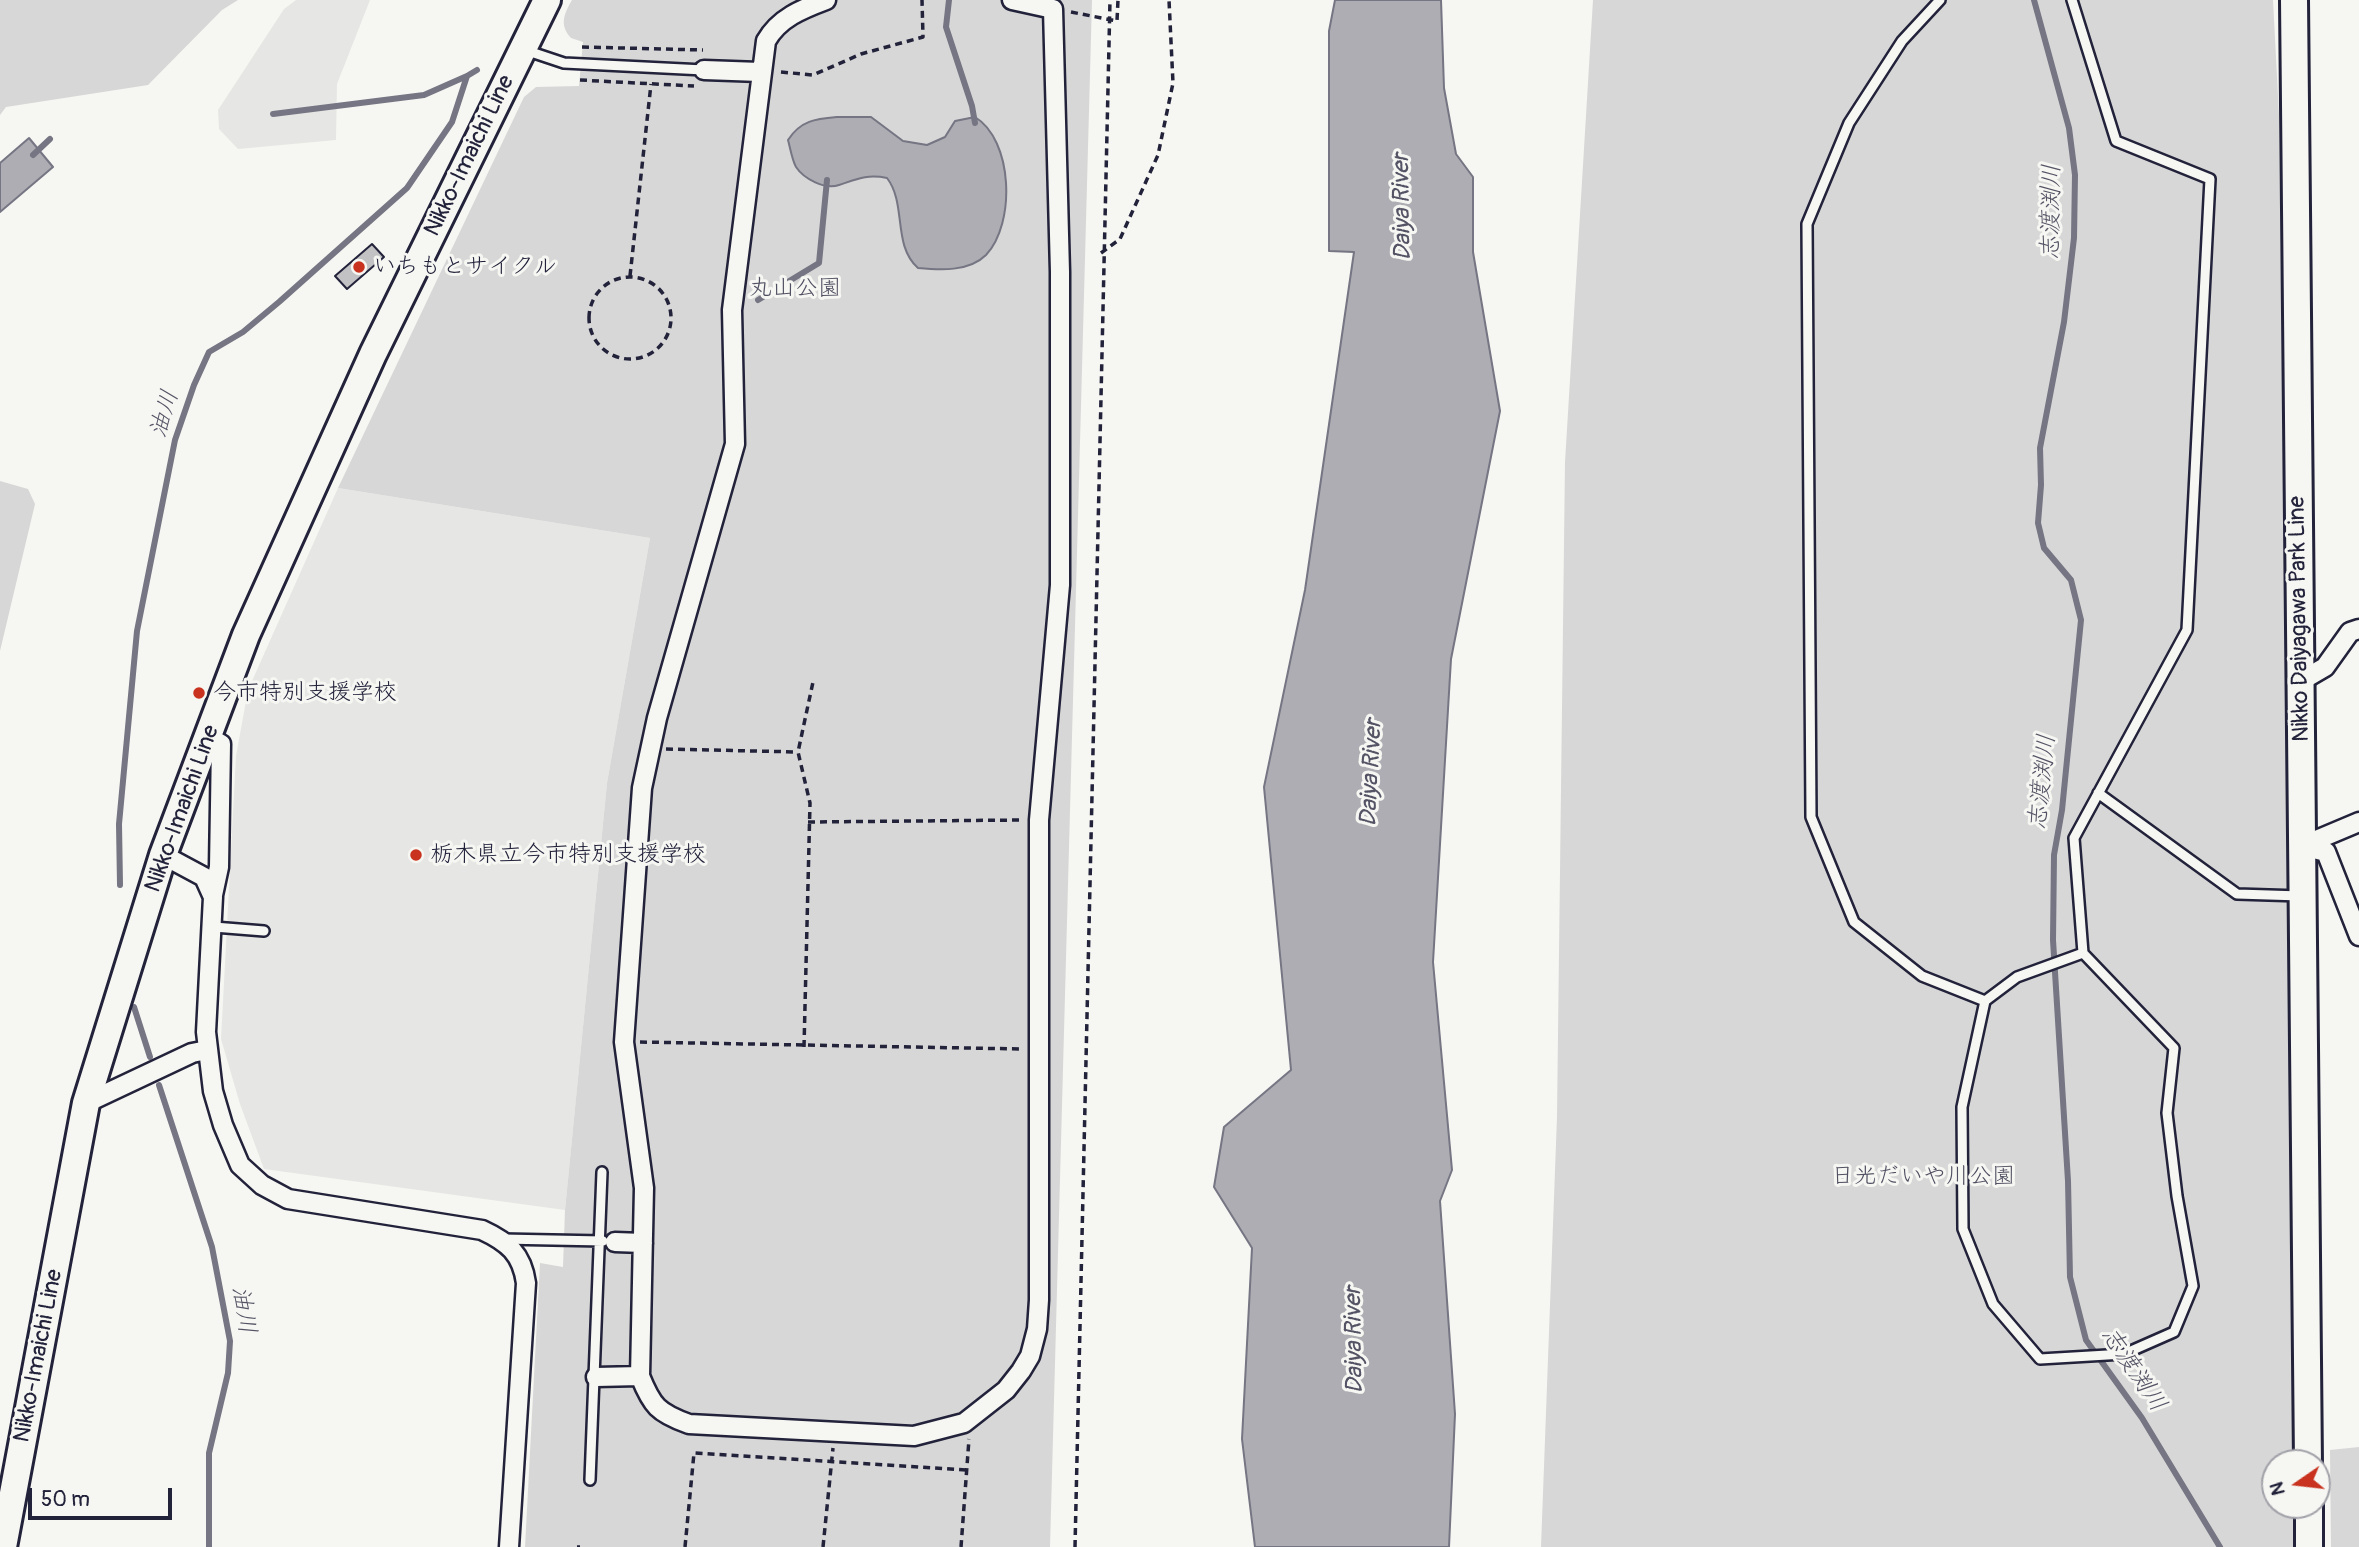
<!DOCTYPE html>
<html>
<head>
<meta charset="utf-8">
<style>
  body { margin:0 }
  #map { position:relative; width:2359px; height:1547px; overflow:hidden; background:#f6f6f2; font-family:Pangolin,sans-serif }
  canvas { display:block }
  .north { position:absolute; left:2261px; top:1449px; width:70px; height:70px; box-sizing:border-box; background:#f6f6f2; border:2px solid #a1a1a9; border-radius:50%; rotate:256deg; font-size:19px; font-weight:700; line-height:28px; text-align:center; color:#22223b }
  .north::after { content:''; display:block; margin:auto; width:24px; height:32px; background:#c8321e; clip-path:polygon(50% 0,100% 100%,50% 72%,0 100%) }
  .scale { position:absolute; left:28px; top:1488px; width:144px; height:32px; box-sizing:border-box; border:4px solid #22223b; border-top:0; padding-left:9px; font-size:21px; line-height:24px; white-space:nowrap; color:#22223b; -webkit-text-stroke:5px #f6f6f2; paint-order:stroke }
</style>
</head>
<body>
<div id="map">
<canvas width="2359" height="1547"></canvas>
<div class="north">N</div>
<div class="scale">50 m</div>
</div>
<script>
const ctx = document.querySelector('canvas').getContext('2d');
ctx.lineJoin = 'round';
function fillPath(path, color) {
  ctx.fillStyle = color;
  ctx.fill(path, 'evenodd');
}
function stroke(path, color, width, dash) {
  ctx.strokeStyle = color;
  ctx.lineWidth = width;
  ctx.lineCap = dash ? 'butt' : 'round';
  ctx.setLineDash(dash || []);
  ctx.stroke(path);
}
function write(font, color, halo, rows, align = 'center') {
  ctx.font = font + ' Pangolin,"Klee One",sans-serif';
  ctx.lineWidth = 6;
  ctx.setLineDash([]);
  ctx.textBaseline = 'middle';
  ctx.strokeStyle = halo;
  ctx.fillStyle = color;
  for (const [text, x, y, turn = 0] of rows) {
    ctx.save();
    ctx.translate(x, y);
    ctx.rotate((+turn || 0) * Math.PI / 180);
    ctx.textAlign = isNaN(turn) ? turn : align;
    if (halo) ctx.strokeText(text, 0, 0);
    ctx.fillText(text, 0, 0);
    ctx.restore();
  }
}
fillPath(new Path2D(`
  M296,0H370L337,84L336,140L238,149L219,129L218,110L284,9Z
  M338,488L650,538L607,783L565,1210L264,1169L240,1104L221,1039L236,756L248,690Z`), '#e6e6e4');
fillPath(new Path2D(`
  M0,0H238L222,10L148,85L6,107L0,115Z
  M572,0H1092L1050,1547H525L540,1263L563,1267L565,1210L607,783L650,538L338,488L524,97L536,87L579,86L583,42L571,38C559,25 564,14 572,0Z
  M1593,0H2273L2279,115L2295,1463H2275V1505H2295L2296,1547H1541L1557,1117L1565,462Z
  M0,481L28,489L35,504L0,651Z
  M2359,1447V1547H2331L2330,1450Z`), '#d7d7d7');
const water = new Path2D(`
  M1335,0H1441L1444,88L1456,154L1473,177V252L1500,411L1451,659L1433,962L1452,1170L1440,1201L1455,1414L1449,1547H1255L1242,1439L1252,1248L1214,1187L1224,1127L1291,1070L1264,787L1305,590L1354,252L1329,251V31Z
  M838,117H871L903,141L927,145L945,137L955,121L975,117C1013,140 1016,223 986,255C969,272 940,270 918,268C892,245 907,204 887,178C867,174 857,179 839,185C825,190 804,179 796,167C792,160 790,147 788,140C801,120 816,119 838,117Z
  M29,138L53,167L0,212V163Z`);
fillPath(water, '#adadb3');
stroke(water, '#757583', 2);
stroke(new Path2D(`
  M949,0L946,27L972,106L975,123
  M2034,0L2069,128L2075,175L2074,238L2064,322L2040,448L2041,485L2038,523L2044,548L2071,580L2081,620L2062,810L2054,855L2053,940L2068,1181L2070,1277L2086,1340L2142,1418L2220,1547
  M273,114L424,95L467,76
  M33,155L50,139
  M758,300L819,263L827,180
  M120,885L119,824L137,631L175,440L194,385L209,352L243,332L279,302L407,188L452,122L467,76L477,70
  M134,1007L150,1057
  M159,1085L212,1247L230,1341L228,1373L209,1453V1547`), '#757583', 6);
const building = new Path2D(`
  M372,244L384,257L347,289L335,276Z`);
fillPath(building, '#c2c2c4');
stroke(building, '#22223b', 2);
const lane = new Path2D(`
  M1940,0L1902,41L1849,123L1807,224L1811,817L1854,922L1922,976L1985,1001
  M2072,0L2116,141L2210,179L2187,630L2074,838L2083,953L2174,1048L2167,1113L2177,1196L2193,1286L2174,1332L2124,1354L2040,1359L1993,1304L1963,1229L1962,1107L1985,1001L2017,977L2083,953
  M525,50L564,63L704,70
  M2098,793L2237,894L2301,896
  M214,927L264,931
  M502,1239L603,1241
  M590,1480L602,1172`);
const street = new Path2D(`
  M826,0C802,9 779,18 766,41L732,310L735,444L657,718L642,788L624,1042L644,1188L640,1376C652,1406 658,1413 689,1424L914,1436L964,1423L1006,1390L1021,1371L1030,1356L1037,1329L1039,1300V820L1060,585V272L1053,9L1012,0
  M704,70L760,72
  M2301,681L2325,667L2350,632L2359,629
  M210,738L221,744L219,867L213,895
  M2302,846L2326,852L2359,936
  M2302,846L2359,822
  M163,855L204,877L213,897L206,1032L213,1091L223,1125L240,1165L262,1185L288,1199L482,1230C508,1242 522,1254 526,1283L509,1547
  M86,1103L192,1053L207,1050
  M615,1242L643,1243
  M596,1377L640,1376`);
const secondary = new Path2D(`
  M2294,0L2308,1463
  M2309,1505V1547
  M3,1547L86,1103L163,855L246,635L373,354L547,0`);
stroke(lane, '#22223b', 14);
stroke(street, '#22223b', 23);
stroke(secondary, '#22223b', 32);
stroke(new Path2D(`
  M1071,12L1117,21L1118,0
  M582,47L703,50
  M781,72L813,75L861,54L923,37L922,0
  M580,80L694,86
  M1101,253L1120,239L1158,155L1173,83L1169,0
  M630,276L651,84
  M589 318a41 41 0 1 1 82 0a41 41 0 1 1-82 0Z
  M666,749L798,752
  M808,822L1023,820
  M640,1042L1021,1049
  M804,1047L810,803L798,752L813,682
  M577,1547H580
  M685,1547L694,1453L967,1470
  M823,1547L833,1448
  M961,1547L969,1439
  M1075,1547L1110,0`), '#22223b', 3.5, [7, 5]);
stroke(lane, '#f6f6f2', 9);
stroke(street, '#f6f6f2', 18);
stroke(secondary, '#f6f6f2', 26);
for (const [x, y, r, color] of [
  [359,267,7,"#c8321e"],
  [199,693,7,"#c8321e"],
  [416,855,7,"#c8321e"]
]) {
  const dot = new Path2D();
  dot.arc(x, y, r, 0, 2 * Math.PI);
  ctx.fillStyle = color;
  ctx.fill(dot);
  stroke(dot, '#f6f6f2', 2.5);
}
write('23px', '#22223b', '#f6f6f2', [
  ["Nikko-Imaichi Line",470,156,-64],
  ["Nikko Daiyagawa Park Line",2300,619,-91],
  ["Nikko-Imaichi Line",183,809,-70],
  ["Nikko-Imaichi Line",39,1356,-79]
]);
write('23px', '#22223b', '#f6f6f2', [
  ["いちもとサイクル",373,267],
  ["今市特別支援学校",213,693],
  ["栃木県立今市特別支援学校",430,855]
], 'left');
write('23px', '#4f4f62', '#f6f6f2', [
  ["丸山公園",795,289],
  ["日光だいや川公園",1923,1177]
]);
write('italic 24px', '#535365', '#f6f6f2', [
  ["Daiya River",1403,207,-91],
  ["志渡渕川",2052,212,-89],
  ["油川",165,414,-73],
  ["Daiya River",1372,773,-87],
  ["志渡渕川",2043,782,-84],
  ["油川",243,1310,81],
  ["Daiya River",1355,1340,-91],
  ["志渡渕川",2133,1370,56]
]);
</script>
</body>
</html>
